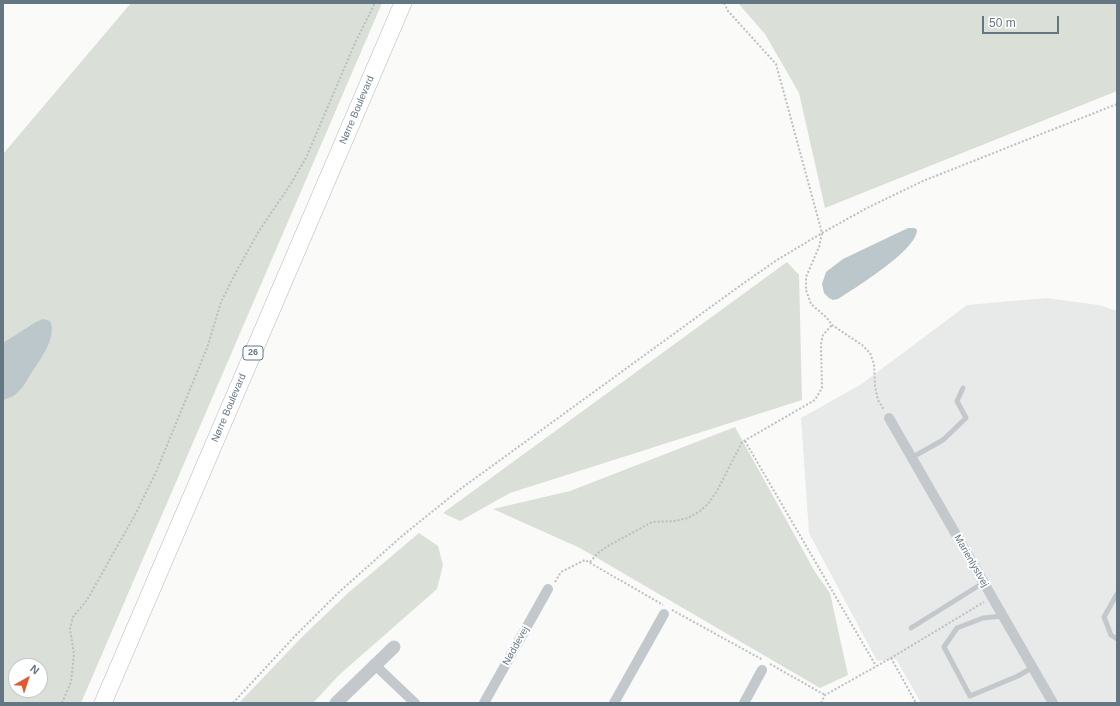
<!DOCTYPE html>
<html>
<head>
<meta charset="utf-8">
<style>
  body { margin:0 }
  #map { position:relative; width:1120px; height:706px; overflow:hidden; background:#fafaf8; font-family:Helvetica,sans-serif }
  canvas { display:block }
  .frame { position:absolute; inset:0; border:4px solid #657683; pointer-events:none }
  .north { position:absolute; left:8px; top:658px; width:40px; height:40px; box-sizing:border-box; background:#fff; border:1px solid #c1c8cd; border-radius:50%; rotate:39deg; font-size:11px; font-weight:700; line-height:16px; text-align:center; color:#657683 }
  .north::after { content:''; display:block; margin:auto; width:14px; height:18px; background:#e4572e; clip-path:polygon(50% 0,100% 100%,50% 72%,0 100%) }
  .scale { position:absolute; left:982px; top:16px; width:77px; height:18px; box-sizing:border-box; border:2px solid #657683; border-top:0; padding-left:5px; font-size:12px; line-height:14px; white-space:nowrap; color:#657683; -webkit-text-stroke:3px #fff; paint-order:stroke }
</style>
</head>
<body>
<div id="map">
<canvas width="1120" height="706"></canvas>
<div class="frame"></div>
<div class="north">N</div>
<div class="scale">50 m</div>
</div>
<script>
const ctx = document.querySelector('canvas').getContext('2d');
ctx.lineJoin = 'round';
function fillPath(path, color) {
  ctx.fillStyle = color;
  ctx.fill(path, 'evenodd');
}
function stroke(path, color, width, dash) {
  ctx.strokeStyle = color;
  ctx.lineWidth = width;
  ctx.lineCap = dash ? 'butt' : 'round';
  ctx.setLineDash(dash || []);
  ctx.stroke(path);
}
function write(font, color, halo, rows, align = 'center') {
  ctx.font = font + ' Helvetica,sans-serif';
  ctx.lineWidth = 4;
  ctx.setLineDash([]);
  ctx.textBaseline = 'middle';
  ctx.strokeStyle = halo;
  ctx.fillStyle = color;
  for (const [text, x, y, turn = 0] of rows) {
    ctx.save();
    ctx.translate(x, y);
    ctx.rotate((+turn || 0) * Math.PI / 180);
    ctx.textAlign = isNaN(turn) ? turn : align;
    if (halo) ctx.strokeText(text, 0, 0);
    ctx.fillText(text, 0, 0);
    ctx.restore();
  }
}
fillPath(new Path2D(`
  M1046,298L1099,305L1117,311V703H921L896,659L877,661L809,533L801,418L860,385L967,305Z`), '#e8e9e9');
fillPath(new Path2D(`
  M131,3H382L81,703H3V154ZM16,666H40V690H16Z
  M738,3H1117V91L825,208L799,93L765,34Z
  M787,262L799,275L802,400L510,493L460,521L443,513Z
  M735,427L815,572L830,593L848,675L820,688L580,548L493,509L570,491Z
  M419,533L438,546L443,565L437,589L339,675L313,703H239L302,637L348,593Z`), '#dadfd7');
fillPath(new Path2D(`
  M908,228H915L917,230C917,250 855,288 838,299L833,300L829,298L824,293L822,284L826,272L843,259Z
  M43,319L50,321C58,337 38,363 30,375C26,382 23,388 17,393C13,397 8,398 3,400V343L36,322Z`), '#bbc7cb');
const trunk = new Path2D(`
  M103,703L403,3`);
stroke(trunk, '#b4b9bd', 18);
stroke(new Path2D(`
  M724,3L728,11L776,64L822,233L819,247L806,277V290L811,304L827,318L832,325L862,345L870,353L874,364L875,386L878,400L884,410
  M745,441L876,666
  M590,562L598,553L608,546L652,522L675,521L688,518L700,511L708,504L717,491L742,442L815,400L822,388L821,344L823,335L832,325
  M555,582L561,572L585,560L663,605
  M672,610L763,660
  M891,658L916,703
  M770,664L825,695
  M62,703L71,682L74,654L70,629L73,617L87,600L136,513L156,472L207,348L221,302L236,272L259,231L290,185L306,158L355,43L375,3
  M233,703L295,636L338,593L402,536L459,490L741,285L777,260L822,233L867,208L923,181L1117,104
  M821,703L825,695L891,658L984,602`), '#bbbfc2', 2, [2, 2]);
stroke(new Path2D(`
  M911,458L943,440L966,418L957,401L963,388
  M1117,594L1104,617L1111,635L1117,639
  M1003,616L983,618L957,628L944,647L970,696L1018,676L1033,667
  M911,628L983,583`), '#c3c8cc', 5);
stroke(new Path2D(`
  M889,418L1053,703
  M374,664L415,703
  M484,703L548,589
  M614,703L664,614
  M744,703L762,670`), '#c3c8cc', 10);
stroke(new Path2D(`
  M336,703L394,647`), '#c3c8cc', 13);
stroke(trunk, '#fff', 17);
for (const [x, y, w] of [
  [253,353,20]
]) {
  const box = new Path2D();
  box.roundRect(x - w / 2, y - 7, w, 14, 3);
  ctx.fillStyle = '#fff';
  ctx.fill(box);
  stroke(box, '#657683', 1);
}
write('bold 9px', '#657683', null, [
  ["26",253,353]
]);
write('10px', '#657683', '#fff', [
  ["Nørre Boulevard",357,110,-67],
  ["Nørre Boulevard",229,408,-67],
  ["Marienlystvej",971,561,60],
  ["Nøddevej",516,646,-61]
]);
</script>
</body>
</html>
